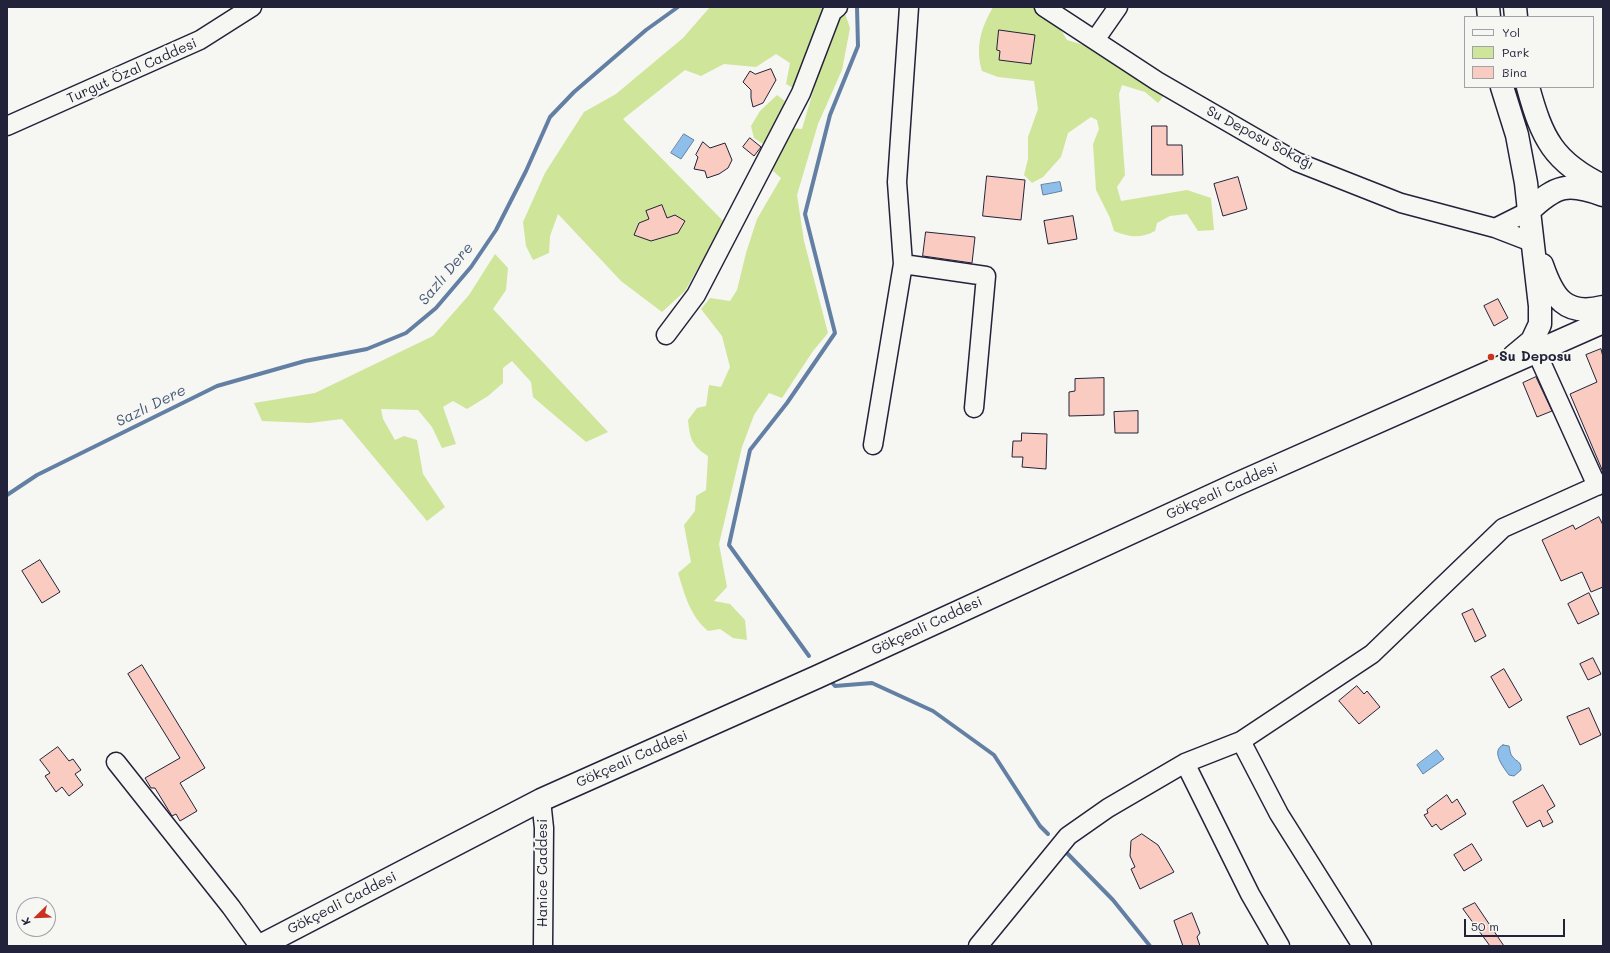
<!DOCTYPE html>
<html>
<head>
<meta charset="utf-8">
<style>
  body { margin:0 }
  #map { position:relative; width:1610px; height:953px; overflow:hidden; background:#f6f6f2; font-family:Mali,sans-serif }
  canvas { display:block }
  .frame { position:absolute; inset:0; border:8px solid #22223b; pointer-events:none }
  .legend { position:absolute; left:1464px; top:16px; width:130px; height:72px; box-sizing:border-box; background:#f6f6f2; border:1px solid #a1a1a9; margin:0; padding:5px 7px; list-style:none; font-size:12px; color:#22223b }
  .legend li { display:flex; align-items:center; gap:8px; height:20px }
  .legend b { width:20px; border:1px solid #a1a1a9 }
  .north { position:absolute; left:16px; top:897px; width:40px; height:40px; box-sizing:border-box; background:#f6f6f2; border:1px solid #a1a1a9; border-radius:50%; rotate:247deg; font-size:11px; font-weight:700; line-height:16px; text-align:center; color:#22223b }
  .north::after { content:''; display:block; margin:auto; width:14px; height:18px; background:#c8321e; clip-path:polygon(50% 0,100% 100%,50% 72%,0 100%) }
  .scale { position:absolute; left:1464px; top:919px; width:101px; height:18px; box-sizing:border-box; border:2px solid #22223b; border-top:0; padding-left:5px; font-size:12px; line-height:14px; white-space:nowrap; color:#22223b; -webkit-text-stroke:3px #f6f6f2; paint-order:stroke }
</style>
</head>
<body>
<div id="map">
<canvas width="1610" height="953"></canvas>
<div class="frame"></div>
<ul class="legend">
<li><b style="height:5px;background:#f6f6f2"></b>Yol</li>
<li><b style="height:11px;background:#cfe59a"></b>Park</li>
<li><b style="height:11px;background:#facbc0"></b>Bina</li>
</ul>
<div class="north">K</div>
<div class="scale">50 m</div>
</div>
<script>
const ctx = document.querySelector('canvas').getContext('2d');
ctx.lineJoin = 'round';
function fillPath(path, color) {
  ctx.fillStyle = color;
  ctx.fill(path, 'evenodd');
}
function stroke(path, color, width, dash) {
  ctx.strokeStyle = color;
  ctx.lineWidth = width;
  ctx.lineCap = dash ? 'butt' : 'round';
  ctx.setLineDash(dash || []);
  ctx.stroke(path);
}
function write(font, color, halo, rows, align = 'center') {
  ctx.font = font + ' Mali,sans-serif';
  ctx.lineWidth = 4;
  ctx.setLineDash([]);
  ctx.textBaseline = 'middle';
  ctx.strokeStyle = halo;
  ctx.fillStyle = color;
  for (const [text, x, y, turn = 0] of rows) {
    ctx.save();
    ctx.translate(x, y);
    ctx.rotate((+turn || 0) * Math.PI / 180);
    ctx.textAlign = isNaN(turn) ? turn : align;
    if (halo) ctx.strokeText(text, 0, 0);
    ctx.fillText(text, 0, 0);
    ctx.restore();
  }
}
fillPath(new Path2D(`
  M710,7H824L793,88L786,84L790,63L776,54L756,67L724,64L701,76L685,70L623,119L724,222L685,291L662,312L621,281L558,214L550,236L549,253L533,260L526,246L523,222L545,173L584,112L616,94L683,38Z
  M993,7H1035L1055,20L1067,40L1087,46L1165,94L1158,103L1145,92L1122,85L1119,94L1125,175L1117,187L1121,201L1187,190L1211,198L1214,230L1198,231L1187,214L1170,216L1157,223L1155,231C1140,239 1129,237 1114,231L1110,218L1096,190L1093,144L1099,129L1097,120L1091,117L1068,133L1061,157L1043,177L1032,183L1024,175L1028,159V137L1038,109L1034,81L998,77L982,71C975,47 981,28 993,7Z
  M843,8L850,28L842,70L818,124L797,195L804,241L828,333L813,351L782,398L769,393L754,415L742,447L719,544L727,587L714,601L730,604L745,620L747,640L733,638L720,629L708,631C690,616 685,595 678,573L691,562L684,525L695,511L696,496L706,490L708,456C691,445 690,438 688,420L697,408L706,406L709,385L721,387L730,367L722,336L701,309L710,298L730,301L737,290L746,253L757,219L781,178L773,171L776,153L791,128L802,129L834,20Z
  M777,95L785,101L784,111L763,144L754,138L751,126L760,111Z
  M495,254L508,268L506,290L493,309L608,432L586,442L533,397L531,382L512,361L503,368V383L488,396L467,409L453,401L443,407L456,444L442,448L432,427L418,410L381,409L383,419L395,440L404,436L417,440L423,474L445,507L427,521L342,419L310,423L262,421L254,403L315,393L433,336L469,295Z`), '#cfe59a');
const water = new Path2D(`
  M684,134L694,140L681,159L671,153Z
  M1060,182L1062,191L1043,195L1041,185Z
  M1503,745L1509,746C1510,749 1510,754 1512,756C1517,763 1521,760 1521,770L1514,776L1509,775C1504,768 1490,751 1503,745Z
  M1437,750L1444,759L1423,774L1417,765Z`);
fillPath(water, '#8ebfea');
stroke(water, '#6380a4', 1);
stroke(new Path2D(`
  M7,495L37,475L217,386L305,361L367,349L406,333L436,308L471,267L496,230L526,171L550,117L574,92L646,30L678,7
  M809,656L729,545L750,450L787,403L835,333L805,214L830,115L858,46L857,7
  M828,678L835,686L872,683L933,711L994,755L1040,826L1048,834
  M1064,850L1113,900L1150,946`), '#6380a4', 4);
const building = new Path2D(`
  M999,30L1035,35L1031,64L999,60L1000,51L997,50Z
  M771,69L776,80L763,103L753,107L751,98V90L743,82L750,71L755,74Z
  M1152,126H1167V145H1182L1183,175H1152Z
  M750,138L761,147L754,156L743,147Z
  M703,142L710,148L725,143L732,160L728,168L719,174L707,178L705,171L694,169L698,157L696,155Z
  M987,176L1025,180L1021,220L983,216Z
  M1238,177L1247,209L1223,216L1214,184Z
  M662,205L667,218L675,215L685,221L678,233L651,241L634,235L639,223L649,219L646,211Z
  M1073,216L1077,239L1048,244L1044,221Z
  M926,232L975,237L972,263L923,256Z
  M1498,299L1508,318L1494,326L1484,306Z
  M1601,349L1603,357V472L1570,394L1597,382L1586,355Z
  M1536,377L1552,411L1537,417L1523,383Z
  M1104,378V415L1069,416V392L1075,391V379Z
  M1138,411V433H1115L1114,412Z
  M1022,433L1047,434L1046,469L1022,467L1023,457H1012L1013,441H1021Z
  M1599,517L1603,525V587L1591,592L1582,572L1561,581L1542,540L1573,525L1575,529Z
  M40,560L60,592L42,603L22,571Z
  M1589,593L1599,614L1578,624L1568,604Z
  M1473,609L1486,636L1475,642L1462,614Z
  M1593,658L1601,674L1588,680L1580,664Z
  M142,665L205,768L180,783L197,811L180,821L176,814L172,816L155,788H151L145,778L180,758L128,674Z
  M1504,669L1522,700L1509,708L1491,677Z
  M1357,686L1364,694L1367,691L1380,707L1359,724L1339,701Z
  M1589,708L1601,735L1580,745L1567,717Z
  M58,747L69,761L73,759L81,770L75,774L83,785L69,796L62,787L56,792L45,776L50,773L40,760Z
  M1543,785L1555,806L1547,811L1553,822L1543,827L1540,820L1527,827L1513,802Z
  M1447,795L1452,803L1457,799L1466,814L1441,830L1436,824L1432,827L1424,815L1428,813L1427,810Z
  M1142,834L1158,845L1174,872L1140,889L1131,869L1135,867L1130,856L1131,841Z
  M1472,844L1482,860L1464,871L1454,855Z
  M1475,903L1504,946H1490L1463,909Z
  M1192,913L1200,933L1197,937L1200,946H1183L1174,921Z`);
fillPath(building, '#facbc0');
stroke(building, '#22223b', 1);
const minor = new Path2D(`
  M1044,7L1157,81L1297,162L1401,203L1495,228L1534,243
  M1095,40L1118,7
  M7,126L200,40L252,7
  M1495,228L1529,211
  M903,264L986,276L974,408
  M666,335L696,295L801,93L832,12L838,7
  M1536,351L1597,486
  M873,445L903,264L897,182L909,7
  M1241,741L1279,814L1362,946
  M116,762L231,907L259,946
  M1185,763L1250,894L1280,946
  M541,800L544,828L543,946
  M978,946L1068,836L1108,808L1185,763L1241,741L1372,654L1503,528L1603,483`);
const major = new Path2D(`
  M1542,265C1553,297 1565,317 1603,307
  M1514,356L1532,341L1540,324V306L1529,211C1556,185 1568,182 1603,195
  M260,946L541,800L817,677L1237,484L1603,322`);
const highway = new Path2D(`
  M1488,7L1489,17
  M1515,7L1516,17
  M1502,87L1517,135L1526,183L1529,211
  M1528,87C1542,138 1553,162 1603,186`);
stroke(minor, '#22223b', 21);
stroke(major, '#22223b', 25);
stroke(highway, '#22223b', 25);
stroke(minor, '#f6f6f2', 18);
stroke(major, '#f6f6f2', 22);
stroke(highway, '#f6f6f2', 22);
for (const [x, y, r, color] of [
  [1491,357,4,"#c8321e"]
]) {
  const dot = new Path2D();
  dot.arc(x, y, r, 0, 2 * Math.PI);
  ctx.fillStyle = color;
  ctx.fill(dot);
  stroke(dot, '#f6f6f2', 1.5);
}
write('14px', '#22223b', '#f6f6f2', [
  ["Turgut Özal Caddesi",132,71,-24],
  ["Su Deposu Sokağı",1260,138,28],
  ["Gökçeali Caddesi",1222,491,-24],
  ["Gökçeali Caddesi",927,626,-25],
  ["Gökçeali Caddesi",632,759,-24],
  ["Hanice Caddesi",543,873,-90],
  ["Gökçeali Caddesi",342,903,-27]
]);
write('bold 14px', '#22223b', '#f6f6f2', [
  ["Su Deposu",1499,357]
], 'left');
write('italic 15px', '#485978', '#f6f6f2', [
  ["Sazlı Dere",446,274,-50],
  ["Sazlı Dere",151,406,-26]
]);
</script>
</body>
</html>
